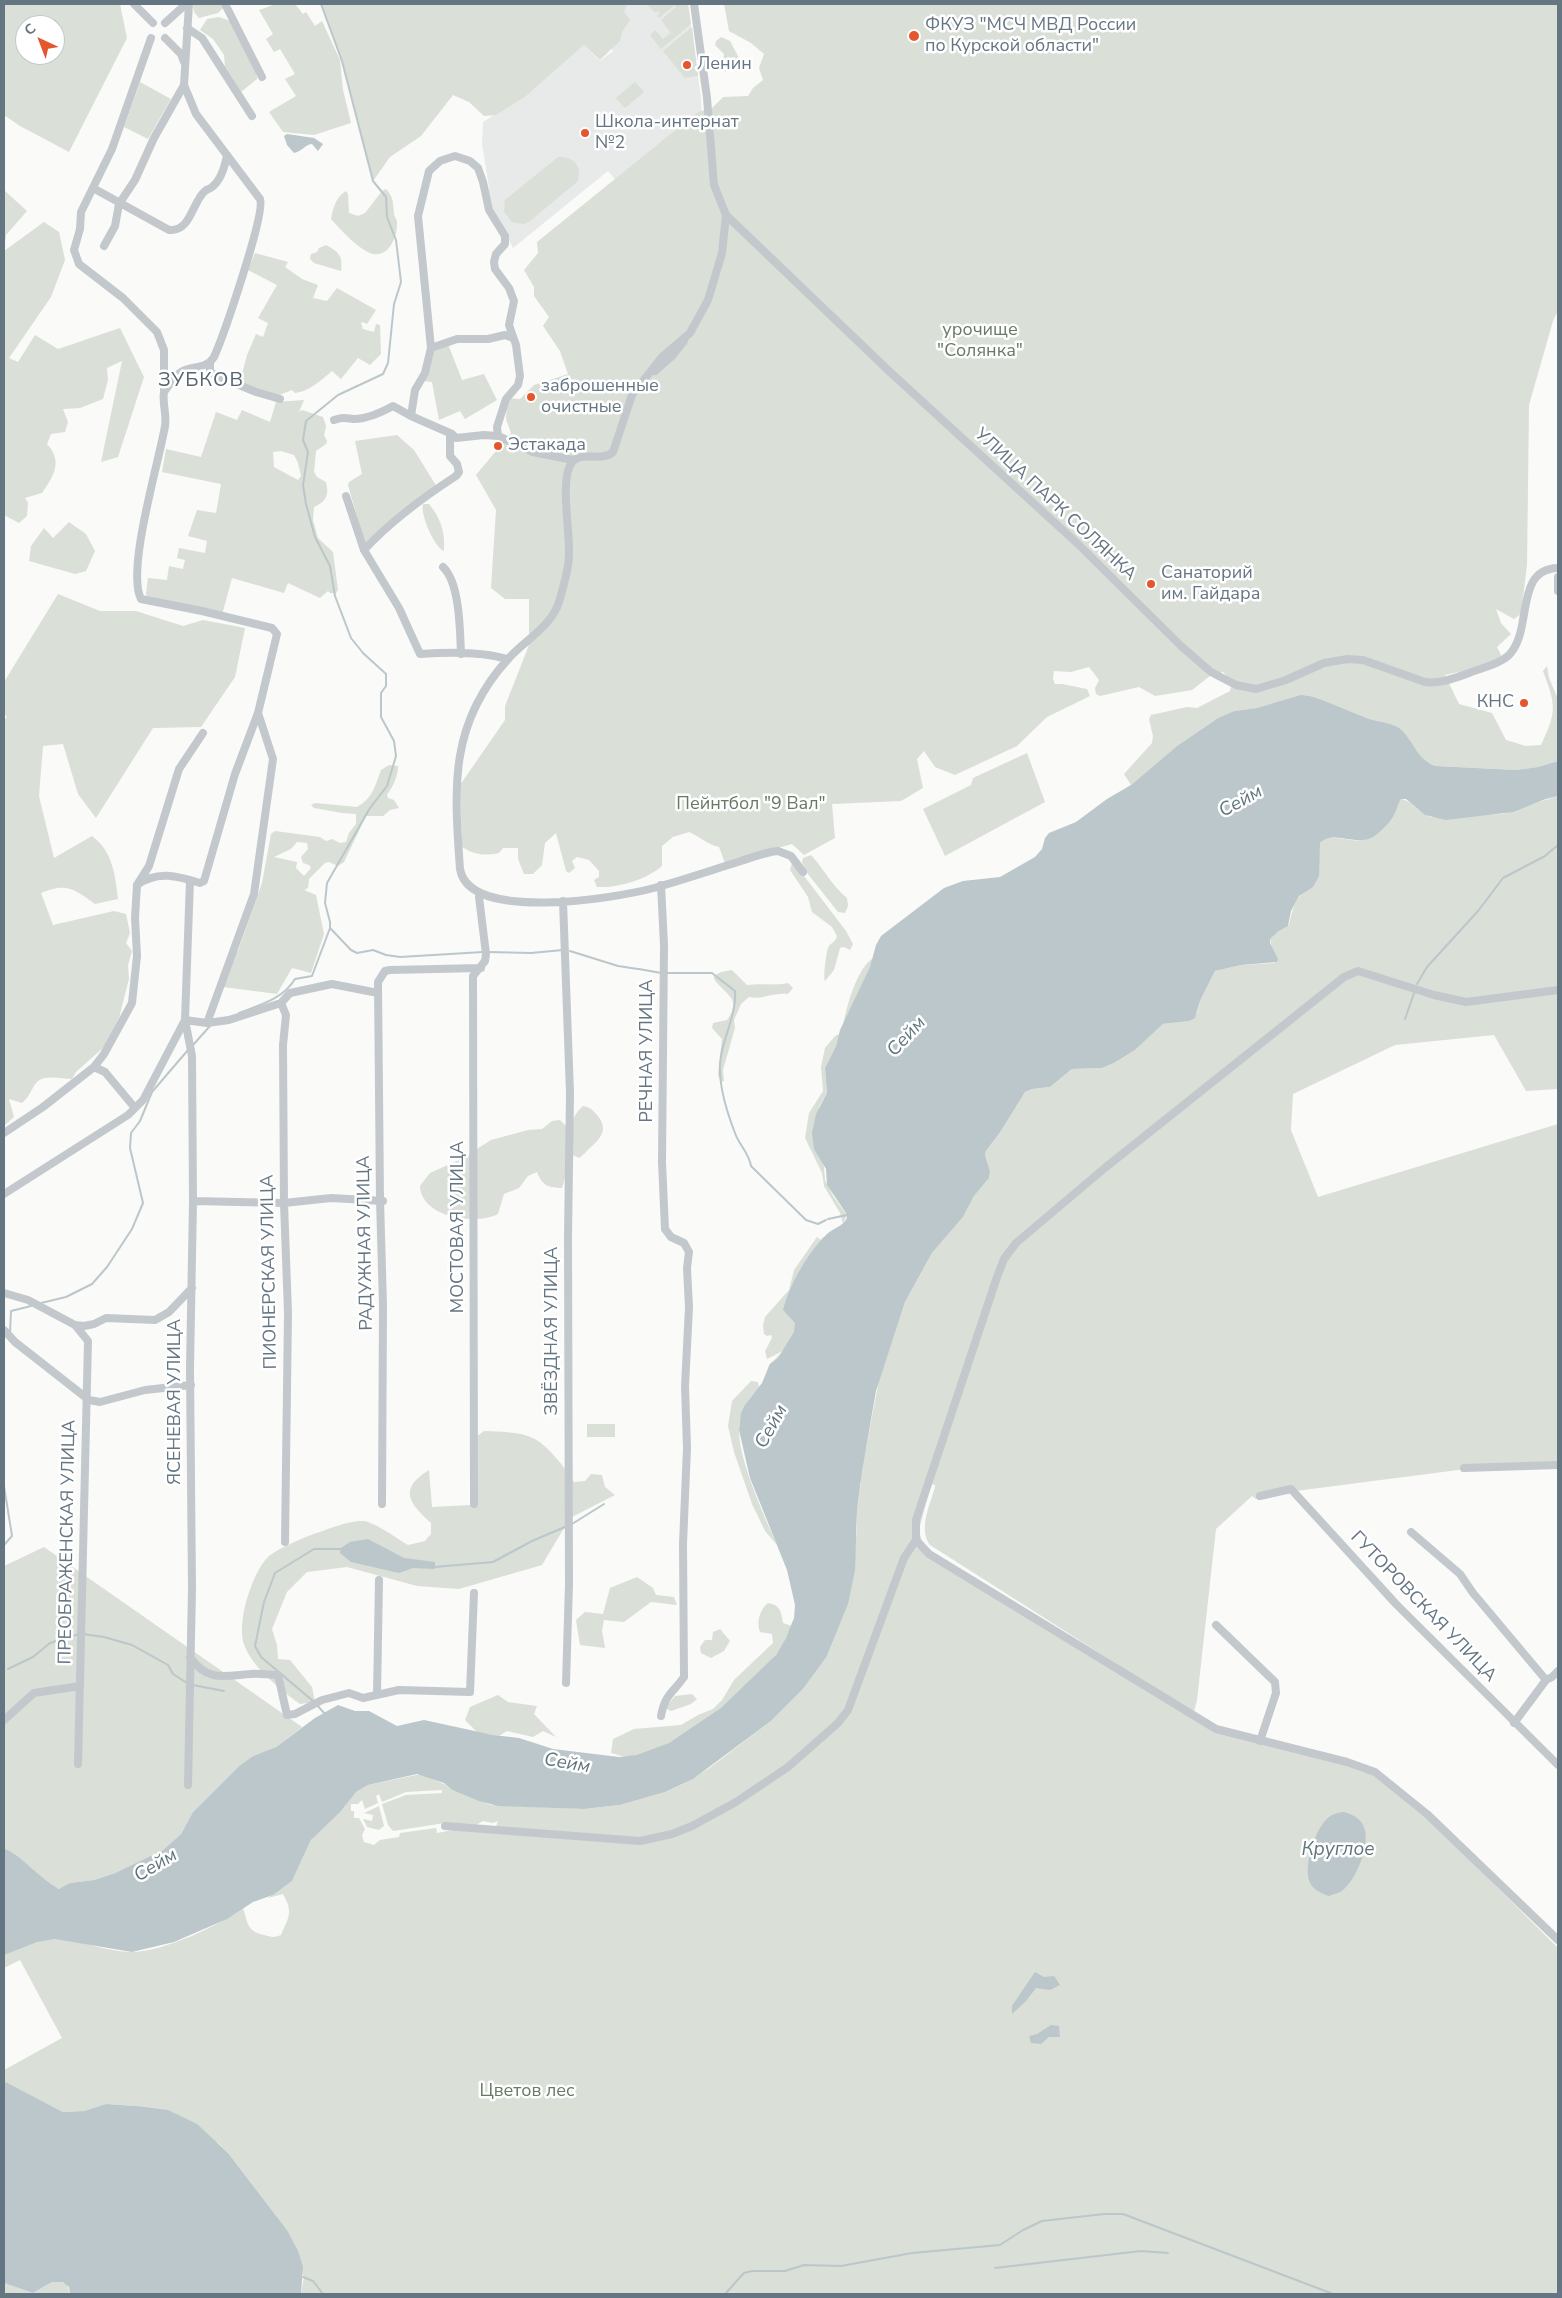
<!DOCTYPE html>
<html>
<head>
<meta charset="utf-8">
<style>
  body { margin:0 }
  #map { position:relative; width:1562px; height:2298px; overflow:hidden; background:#fafaf8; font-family:"Nunito Sans",sans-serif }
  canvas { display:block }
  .frame { position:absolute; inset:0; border:5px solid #657683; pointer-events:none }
  .north { position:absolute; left:15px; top:15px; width:50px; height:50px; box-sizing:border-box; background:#fff; border:1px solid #c1c8cd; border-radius:50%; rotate:317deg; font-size:14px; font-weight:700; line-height:20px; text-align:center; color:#657683 }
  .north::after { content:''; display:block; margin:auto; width:18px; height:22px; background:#e4572e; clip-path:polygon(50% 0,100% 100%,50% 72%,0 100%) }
</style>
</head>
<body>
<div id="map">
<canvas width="1562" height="2298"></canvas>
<div class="frame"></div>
<div class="north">С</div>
</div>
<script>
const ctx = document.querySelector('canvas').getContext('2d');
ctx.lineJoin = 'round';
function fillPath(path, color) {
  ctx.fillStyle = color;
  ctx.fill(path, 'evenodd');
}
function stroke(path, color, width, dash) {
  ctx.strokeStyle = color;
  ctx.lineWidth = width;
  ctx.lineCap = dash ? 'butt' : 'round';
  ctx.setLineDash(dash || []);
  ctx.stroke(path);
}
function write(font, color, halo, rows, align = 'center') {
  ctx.font = font + ' "Nunito Sans",sans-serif';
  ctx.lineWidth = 5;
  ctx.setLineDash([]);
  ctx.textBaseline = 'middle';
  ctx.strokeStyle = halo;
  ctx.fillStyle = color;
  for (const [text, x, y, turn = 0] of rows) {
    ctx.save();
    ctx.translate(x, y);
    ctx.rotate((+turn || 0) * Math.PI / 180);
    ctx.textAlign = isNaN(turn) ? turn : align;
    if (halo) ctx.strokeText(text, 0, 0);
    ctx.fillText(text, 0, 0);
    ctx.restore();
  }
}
fillPath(new Path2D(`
  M621,4H688L701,98L702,122L619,184L608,171L513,248L487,198L489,187L482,144L483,122L534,89L584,45L600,61L613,51L601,27Z`), '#e8e9e9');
fillPath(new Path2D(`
  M4,4H120L127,38L69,152L20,126L4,115ZM25,25H55V55H25Z
  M193,4H223L225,6L218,13L199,18L194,12Z
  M276,4H295L303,14L306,12L315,26L322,21L340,60L343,90L351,123L314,135L283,132L269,112L296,96L285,79L295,74L280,49L274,52L266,39L273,34L259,10Z
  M321,4H627L624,12L630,20L622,32L620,41L600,60L584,45L526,96L496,115L484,116L469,102L453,95L421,136L390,157L373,181L342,61Z
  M647,4H688L691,24L661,49L650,35L655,30L663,39L671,33L661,20L676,7L675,5L659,18L657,16L660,13L658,11L655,13Z
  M724,4H1558V311L1553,321L1529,405L1527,565L1521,614L1514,619L1496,609L1501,623L1511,634L1497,647L1502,657L1468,670L1445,675L1459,704L1492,713L1506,740L1526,746L1541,745C1557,711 1556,706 1543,671L1547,666L1549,678L1558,699V761L1538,767L1516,770L1436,766L1426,762L1420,757L1391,725L1356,715L1306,695L1257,708L1234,711L1218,718L1177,746L1131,785L1124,774L1152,743L1153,736L1149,719L1151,715L1187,707L1197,708L1230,691L1232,682L1223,672L1210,676L1192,690L1155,696L1139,687L1100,696L1096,694L1095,688L1099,680L1089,667L1071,672L1054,671L1053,679L1055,684H1062L1087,689L1090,696L1047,717L1017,746L955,775L935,767L924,751L917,759L923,788L901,801L832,804L835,838L804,855L792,844L725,863L719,847C706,844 701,837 689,832L673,837L662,846V866C646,880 618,888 597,887L594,880L599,877V871L589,860L577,857L572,861L575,868L569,873L566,871L556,833L545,843L542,865L533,874H524L518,859V848H503L499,853C484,856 475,855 462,847L460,785L505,720V706L529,645V599H505L491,588L496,510L476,475L511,433L506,419L507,398L520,399L534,385L568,374L560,351L543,326L549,317L534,296V287L524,270L538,253L537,242L698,112L712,108L723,97L748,96L753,88L763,80L759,68L764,54L751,43L729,31Z
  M219,17L230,21L256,69L257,79L241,92L225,66L224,55L213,39L200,30L207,19Z
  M692,27L698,76L685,78L663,51Z
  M721,37L730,41L739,58L731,69L725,72L722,67L724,54L715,45L716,41Z
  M140,82L171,99L148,139L124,127Z
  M635,82L644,92L625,108L616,98Z
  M558,157C574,156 582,166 578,181L530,221L524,224L512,222L504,212L505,200Z
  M386,189C394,197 393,204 394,214C395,218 398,221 397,225C397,237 389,257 373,254C360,251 340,229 331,219C333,208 336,197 346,191L348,194L349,213L358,216L365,213L382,191Z
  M4,190L27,211L6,235L4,251L44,222L59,232L65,260L51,297L9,358L18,362L35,335L58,349L120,328L144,377L118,457L101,462L122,361L107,368L108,380L103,399L80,408L63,409L68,422L65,432L51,434L47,444C63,461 54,476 42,493L25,498L28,503L27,516L19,523L4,515Z
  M326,245C339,252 343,256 341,271L314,263L310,259L311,254L317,252L319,248Z
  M255,253L288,262L285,267L302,279L318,285L313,298L327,301L337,288L376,310L367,324L362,322L361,323L363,329L374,332L376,324L380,325L381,354L370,365L358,358L341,379L332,371C320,381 310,391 295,393L292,390L277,396L240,382L247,355L256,334L263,337L268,323L258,318L277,285L248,270Z
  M448,344L462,380L484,374L497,400L465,419L460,411L439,420L432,382L423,381L430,368L435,349Z
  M304,400L299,412L302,410L323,417L326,426L324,435L327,441L326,444L316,451L314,472L317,477L326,482C329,495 327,501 314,507L313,520L318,538L333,552L338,590L336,593H330L328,591L320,598L288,583L284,593L232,578L222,615L148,601L146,594L148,578L167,580L169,566L183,569L185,560L177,558L179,548L205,553L207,541L188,536L197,510L216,513L221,484L162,472L166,449L201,457L216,412L237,420L242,410L270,422L276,402ZM281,451L294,455L298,463L301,476L298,480L274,467L273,452Z
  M397,435L414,450L437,487L365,545L348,485L349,482L362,474L355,441Z
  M423,504H429C441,519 445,531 444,551C434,547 420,514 423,504Z
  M69,522L86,534L95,551L86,571L75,574L29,561L31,546L44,528L53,538Z
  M58,594L100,611H136L183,626L203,620L245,628L235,677L201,727L153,728L96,818L78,794L63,744L43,746L39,796L54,858L92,836C113,852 115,874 118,899L95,904C74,889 67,882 41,893L53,925L114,911L126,914L130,933L126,943L132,951L128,965L129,979L119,1018L104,1047L76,1072L72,1079C61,1079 44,1074 36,1083C31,1090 29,1097 22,1103L9,1099L14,1117L4,1126V719L7,718L4,712V682Z
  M1027,753L1045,802L945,856L923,809L971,785L973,778Z
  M389,765L398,766C398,777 393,786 387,795L388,798L394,800L399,808L390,810L383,816H366L344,862L338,866L329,862L325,863L309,879L308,888L304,890L316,895L324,934L311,973L292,968L277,994L223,987L235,953L238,951L262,883L271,834L275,831L320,837L326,841L332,839L340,843L346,842L349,833L356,824V814L342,813L314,808L311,805L315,803L357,807C373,798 375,786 381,770ZM297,842L307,843L308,849L301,857L303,863L309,865L311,868L304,876L296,868L297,862L274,857L291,849Z
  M1558,796V1089L1526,1091L1494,1035L1395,1045L1293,1094L1291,1130L1318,1197L1558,1124V1463L1458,1470L1288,1492L1256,1499L1252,1496L1216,1529L1197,1700L1193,1716L1216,1729L1377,1771L1448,1838L1558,1948V2294H301L304,2277L287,2230L228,2153L218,2143L136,2106L106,2104L84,2111L63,2112L4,2081V2070L62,2038L20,1960L4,1968V1955C25,1944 50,1935 74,1941C92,1945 111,1951 130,1952C160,1953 219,1926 243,1908C248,1924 247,1931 264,1935C271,1937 274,1938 281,1935C288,1918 294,1913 283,1894L268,1898L292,1881L311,1840L356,1792L368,1785L421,1774L444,1784L452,1790L491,1805L584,1809L620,1805L665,1792L685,1783L708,1769L771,1721L803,1689L828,1654L846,1608L857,1531V1511L861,1482L847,1476L866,1448L879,1380L905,1302L932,1253L963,1217L974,1196L989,1178L990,1171L985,1155L986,1151L1001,1131L1025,1092L1032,1089L1050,1087L1072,1069L1102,1068L1114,1063L1135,1050L1163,1024L1189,1021L1197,1013L1200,1001L1215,971L1241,965L1275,963L1270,939L1279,931L1289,925C1293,908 1295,894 1313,887L1320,843C1336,828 1355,852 1380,832C1394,820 1392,811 1401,799C1411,800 1420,814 1431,817L1502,814ZM931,1484L935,1485V1487C930,1505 918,1529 930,1545L1123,1668L931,1552L922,1542L919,1530ZM442,1790V1793L406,1795L382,1804L388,1825L393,1831L445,1823L476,1825L483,1821L493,1823L498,1821L495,1829L453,1830L437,1833L436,1828L400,1833L399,1837L380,1840L374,1845L364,1842L362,1835L365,1829L359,1818H354V1811H351V1804H358L362,1800L365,1809L378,1803L376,1796L379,1794L382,1802L406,1792Z
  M811,855C824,869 832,886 847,898L848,906L845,913L838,912L808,874L802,862L803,858Z
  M792,863L798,868L846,931L853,944L850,950L844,947L840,948L834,970L825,981C823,977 826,954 828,948C830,943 836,942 837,936L832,927L812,912L808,897L790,870Z
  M873,958L870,968L843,1025C847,1006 856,970 873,958Z
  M732,970L747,985C761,983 774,986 788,983L793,988L788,994C772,992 762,1000 749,997L741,1004L734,1020L735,1028L723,1070L724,1081L721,1082L718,1075L722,1039L712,1028L713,1023L727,1020C743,998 725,995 714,979V976L721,972Z
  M839,1034L836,1046L825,1068L827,1093L819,1107L825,1180L833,1196L847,1215L843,1224L840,1213L824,1186L822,1173L805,1138L809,1113L823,1091L821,1067L825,1048L835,1036Z
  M583,1106C589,1107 592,1109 596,1114C609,1128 602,1137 591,1147C586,1151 584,1155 579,1158L573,1155C572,1134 567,1120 583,1106Z
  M560,1120L566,1126V1175L562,1188C548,1188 542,1185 537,1172L528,1176L519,1188L504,1194L498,1214C475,1226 421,1217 420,1186L430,1173L461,1159L491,1140L528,1130L542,1129L552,1121Z
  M817,1237L821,1240L823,1237L860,1275L765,1377L769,1365L783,1351L767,1359L765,1351L772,1338L771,1335L767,1336L764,1334L763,1325L765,1317L789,1290L794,1270Z
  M751,1381L758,1382L759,1388C750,1397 743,1408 740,1421C733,1450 765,1517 777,1545L765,1531L752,1504L734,1452L728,1426L732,1401Z
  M587,1424H615V1437H587Z
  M484,1431C500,1432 520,1431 535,1439C550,1448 565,1468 574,1482L585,1481L591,1474L602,1475L605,1487L615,1495L570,1518L542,1565L459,1589L417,1586L347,1567L307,1572L287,1592L272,1629L277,1645L278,1659L290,1660L312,1687L315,1702L300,1704C280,1689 255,1670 245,1647C235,1625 252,1573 268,1557C278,1548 307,1536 320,1532C331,1528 357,1518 368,1522C382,1527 396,1538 408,1545L425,1541L431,1534V1523C409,1503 398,1489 429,1470L432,1507L471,1505L472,1440Z
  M44,1547L302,1727L276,1747L253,1756L239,1766L193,1812L181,1834L163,1850L115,1873L94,1880L70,1883L61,1889C42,1886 23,1858 4,1848V1566Z
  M637,1577L653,1588L656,1595L674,1597L677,1605L651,1602L624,1622L604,1620L602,1631L605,1648L580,1645L576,1620L585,1612L603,1614L610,1588Z
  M768,1603C780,1605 781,1611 783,1623L792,1626C787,1636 782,1647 775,1656C748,1691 674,1752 629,1757C623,1757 616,1754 611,1753L613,1739L634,1729L681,1725L698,1715L713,1709L722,1700L734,1680L773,1643L772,1634L760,1632C756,1622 760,1609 768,1603Z
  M720,1629L730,1641L724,1651L711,1658L701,1653L700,1647L705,1640H712L713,1632Z
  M692,1694L697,1699L691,1704L671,1711L665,1708L675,1696Z
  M498,1695L508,1702L537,1706L534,1714L556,1737L543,1731L533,1737L507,1731L499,1736L477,1732L465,1720L470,1707Z
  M379,1806L384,1826L379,1830L367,1827L363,1819L372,1821L373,1815L364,1813Z
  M52,2282H63L67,2284L70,2294H4V2283L33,2293Z`), '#dadfd7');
fillPath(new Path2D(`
  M287,134L314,138L323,144L318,151L312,144C306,144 301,152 294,153L287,145L284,136Z
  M1301,695C1314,694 1353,714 1370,719C1379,722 1391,723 1399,728C1414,740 1416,760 1436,766L1516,770L1538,767L1558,761V796L1546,799L1513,812L1446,820L1425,815L1406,799H1401C1398,803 1397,808 1395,813C1390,823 1382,831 1373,837C1356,847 1334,829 1320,843L1319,876L1313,887L1299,896L1291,911L1288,926L1279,931L1270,939V943L1278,959L1277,962L1241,965L1215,971L1200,1001L1195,1018L1189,1021L1163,1024L1135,1050L1114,1063L1102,1068L1072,1069L1050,1087L1032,1089L1025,1092L1001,1131L986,1151L985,1155L990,1171L989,1178L974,1196L963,1217L932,1253L905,1302L876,1391L862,1471L857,1511L855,1570L848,1604L827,1656L803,1689L771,1721L693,1779L665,1792L620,1805L584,1809L498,1806L479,1801L452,1790L444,1783L417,1774L368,1785L356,1792L340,1812L311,1840L292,1881L273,1895L253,1902L227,1919L174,1942L132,1952L55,1939L37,1942L4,1955V1848C25,1858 38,1878 59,1889L70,1883L94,1880L115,1873L163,1850L181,1834L193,1812L239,1766L253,1756L276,1747L315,1718L338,1705L355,1711H369L397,1726L424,1720L493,1735L519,1738L553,1749L619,1757L637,1755L669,1743L721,1708L776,1655L786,1638L794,1618L795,1605L787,1570L750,1478L739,1430L741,1413L745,1405L762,1383L770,1364L778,1358L783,1350L794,1332L795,1323L783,1310C790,1284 807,1254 826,1235C832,1228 843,1227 847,1218L846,1213L827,1185L826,1169L814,1149L812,1133L816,1114L827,1093L825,1068L836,1046L840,1030L870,967L876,945L881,936L944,888L963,881L1000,877L1035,857L1042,849L1045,838L1049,833L1076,822L1107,799L1131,785L1177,746L1218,718L1234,711L1257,708Z
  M368,1539L404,1558L435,1562V1569L413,1568L399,1573L351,1562L340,1553L341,1548L350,1542Z
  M1344,1812C1351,1814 1359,1817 1363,1825C1372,1842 1357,1878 1343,1890C1340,1893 1333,1894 1329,1896C1323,1894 1316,1891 1312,1886C1300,1871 1316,1823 1332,1815C1336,1813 1341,1812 1344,1812Z
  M1035,1972L1044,1977L1054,1976L1060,1985L1050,1990L1036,1988L1026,2001L1012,2014V2006Z
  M1051,2025L1059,2026L1060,2037H1049L1041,2044L1031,2043L1029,2036L1037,2034Z
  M4,2081L63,2112L84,2111L106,2104L136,2106L168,2110L197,2124L228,2153L287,2230L298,2251L303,2267L301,2294H70L69,2287L63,2282H52L33,2293L4,2283Z`), '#bbc7cb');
stroke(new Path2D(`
  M330,928L351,950L357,953L373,950L386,955L400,957L483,952
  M570,951L618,966L638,969
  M488,952L531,953L563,950
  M639,969L661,973
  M666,973H712L735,991C737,1019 718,1044 720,1073C721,1092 728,1115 735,1133C739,1145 749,1153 751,1166L806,1220L818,1224L826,1220
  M1417,984L1427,967L1478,911L1503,878L1545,856L1558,845
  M239,1013C260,1005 283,999 295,979L312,976L330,928V922L325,903L327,883L370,808L387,786L396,756L394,741L381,717V693L386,686V674L363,653L351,638L335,596L330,566L315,537L306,504L303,485L308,452L303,440L306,421L338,395L383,374L388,363L394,304L401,282L396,240L387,217L386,197L373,181L342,61L321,4
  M1405,1019L1414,993
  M193,1045L210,1026
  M828,1219L847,1215
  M41,1303L66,1297L92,1284L107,1267L132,1229L143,1203L130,1148L131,1133L140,1121L152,1092L188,1050
  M10,1333L11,1311L31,1306
  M4,1486L12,1536L4,1545
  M572,1524L604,1504
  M434,1567L493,1562L532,1541L565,1527
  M83,1634L104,1637L132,1645L168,1665L173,1674L187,1683
  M8,1669L33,1657L50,1643L79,1634
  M193,1685L224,1691
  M313,1701L261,1657L255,1646L264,1602L275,1573L314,1549H341
  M316,1704L325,1714
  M995,2268L1141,2251L1168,2253
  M303,2277L313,2281L323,2294
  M725,2294L744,2273L752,2271H785L804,2265L841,2266L912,2253L1000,2245L1023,2230L1042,2221L1104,2214H1123L1333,2294`), '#bbc7cb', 2);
stroke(new Path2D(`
  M134,4L153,23
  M225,4L262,77
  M694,4L707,98L714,185L726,215L890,372L1078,544L1181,646L1211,672L1236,685L1256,689L1286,680L1324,663L1348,659L1363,660L1425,682C1440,684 1455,678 1469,673C1481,668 1498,665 1508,656C1534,632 1513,569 1558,568
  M165,23L186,4
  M187,28L202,38L252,116
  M151,38L112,149L81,212L80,229L74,250L79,264L123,298L157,332L164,350V391
  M165,38L181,54L184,62
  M93,188L169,230C191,232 192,202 205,191C207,189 210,189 212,187C221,180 225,166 227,155
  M726,215L722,253L708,300L690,333L662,357L632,395L613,452C601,463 580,449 571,464C560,480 570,532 569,554C569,570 563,587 559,602C551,627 525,640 509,658C449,723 454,787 460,869C469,923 616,898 654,888C683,880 712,870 741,861C753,857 766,852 778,851L791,856L803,872
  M104,246L115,226L119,204L135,180L154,138L184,85
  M431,348L457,339H488L505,335L513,338
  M210,362V372L215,375L256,392L280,399
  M655,371L672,356L684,341
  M411,416L452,434L456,438L484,435L498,436L533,452L573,460
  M334,420C342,417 346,418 354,419C368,419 382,412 393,406L411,416L415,390L425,373L431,348L418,216L429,171L440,161L455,156L470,161L478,168L483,182L489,210L505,236V244L496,254L494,262L495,269L509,288L514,301L509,325L516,345L520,376L518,385L506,399L497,427L498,436
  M346,496L364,550L399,608L420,654C447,652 481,651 507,659
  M364,550C391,521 422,498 456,476L459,472L457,464L450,456V434
  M443,567C460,583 460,631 461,654
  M1558,577V591
  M137,885C157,870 178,876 200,883L204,881L235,774L258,713L277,634L272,628L202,611L141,599C126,570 159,462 165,426C167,414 162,403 164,392C169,385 174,377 181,372C192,365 206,370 214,357C223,337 266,213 260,199L196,114L184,85L189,4
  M563,901L570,1093L568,1236L569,1584L566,1683
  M1558,990L1466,1002L1434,995L1358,971L1344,977L1106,1167L1016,1243L1004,1259L997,1277L916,1520V1540L929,1554L1216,1729L1347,1762L1375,1772L1427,1814L1558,1940
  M281,1003L286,1015L283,1045L284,1203L288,1313L285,1542
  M207,1023L254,894L273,759L258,713
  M135,1108L143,1100L185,1020L207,1023L229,1020L281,1003L290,993L332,984L378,993
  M4,1133L43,1107L94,1067L104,1054L132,1003L137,956L135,918L137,885L149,866L179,769L203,733
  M4,1194L128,1115L135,1108L105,1072L94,1067
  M193,1201L284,1203L331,1198L383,1201
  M4,1293L28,1300L75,1325L84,1326L94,1324L106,1318L155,1320L169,1312L192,1288
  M75,1325L88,1341L78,1764
  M4,1330L15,1342L89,1400L100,1402L145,1390L191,1385
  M1464,1468L1558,1465
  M1260,1496L1291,1489L1396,1604L1558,1765
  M382,1504L383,1305L380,1200L378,982L385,971L390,970L481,968
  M474,1504L473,976L485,961L486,954L479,897L480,893
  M1411,1532L1460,1574L1473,1593L1546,1680
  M1216,1625L1275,1682L1276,1693L1260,1741
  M190,1657C207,1682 224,1676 250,1674C259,1673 269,1675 278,1675L287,1715L295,1714L322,1700L349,1693L363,1698L399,1690L470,1692L474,1593
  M377,1695L379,1580
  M661,1716C665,1694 673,1693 684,1677L683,1544L687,1448L685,1386L689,1307L687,1268L689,1252L684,1243L671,1237L665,1229L662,1162L664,945L661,885
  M4,1720L34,1693L80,1686
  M1514,1723L1546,1680L1552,1677L1558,1671
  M188,1785L192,1589L190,1368L193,1201L192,1056L185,1020L190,880
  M445,1826L640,1841L672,1834L692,1826L736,1802L788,1767L838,1723L848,1710L904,1558L916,1540`), '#c3c8cc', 8);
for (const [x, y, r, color] of [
  [914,36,6,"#e4572e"],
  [687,65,5,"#e4572e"],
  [585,133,5,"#e4572e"],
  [531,397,5,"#e4572e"],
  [498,446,5,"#e4572e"],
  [1151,584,5,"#e4572e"],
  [1524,703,5,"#e4572e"]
]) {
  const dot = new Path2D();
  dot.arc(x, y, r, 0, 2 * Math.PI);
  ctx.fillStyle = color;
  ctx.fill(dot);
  stroke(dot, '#fff', 2);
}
write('18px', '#657683', '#fff', [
  ["ФКУЗ \"МСЧ МВД России",925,26],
  ["по Курской области\"",925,47],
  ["Ленин",697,65],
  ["Школа-интернат",595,123],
  ["№2",595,144],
  ["заброшенные",541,387],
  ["очистные",541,408],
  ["Эстакада",508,446],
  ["Санаторий",1161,574],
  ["им. Гайдара",1161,595],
  ["КНС",1514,703,"right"]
], 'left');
write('18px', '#687a64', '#fff', [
  ["урочище",980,331],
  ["\"Солянка\"",980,352],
  ["Пейнтбол \"9 Вал\"",751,805],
  ["Цветов лес",527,2092]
]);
write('18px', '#657683', '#fff', [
  ["УЛИЦА ПАРК СОЛЯНКА",1055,505,43],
  ["РЕЧНАЯ УЛИЦА",648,1051,-90],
  ["МОСТОВАЯ УЛИЦА",459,1227,-90],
  ["РАДУЖНАЯ УЛИЦА",366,1243,-91],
  ["ПИОНЕРСКАЯ УЛИЦА",270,1272,-91],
  ["ЗВЁЗДНАЯ УЛИЦА",553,1331,-90],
  ["ЯСЕНЕВАЯ УЛИЦА",176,1402,-90],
  ["ПРЕОБРАЖЕНСКАЯ УЛИЦА",68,1542,-89],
  ["ГУТОРОВСКАЯ УЛИЦА",1423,1607,46]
]);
write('italic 19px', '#60757c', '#fff', [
  ["Сейм",1241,802,-29],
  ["Сейм",907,1037,-47],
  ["Сейм",772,1427,-61],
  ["Сейм",567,1764,10],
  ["Круглое",1338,1850],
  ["Сейм",156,1866,-31]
]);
ctx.letterSpacing = '1px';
write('20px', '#57646e', '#fff', [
  ["ЗУБКОВ",201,381]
]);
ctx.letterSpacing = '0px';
</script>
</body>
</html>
